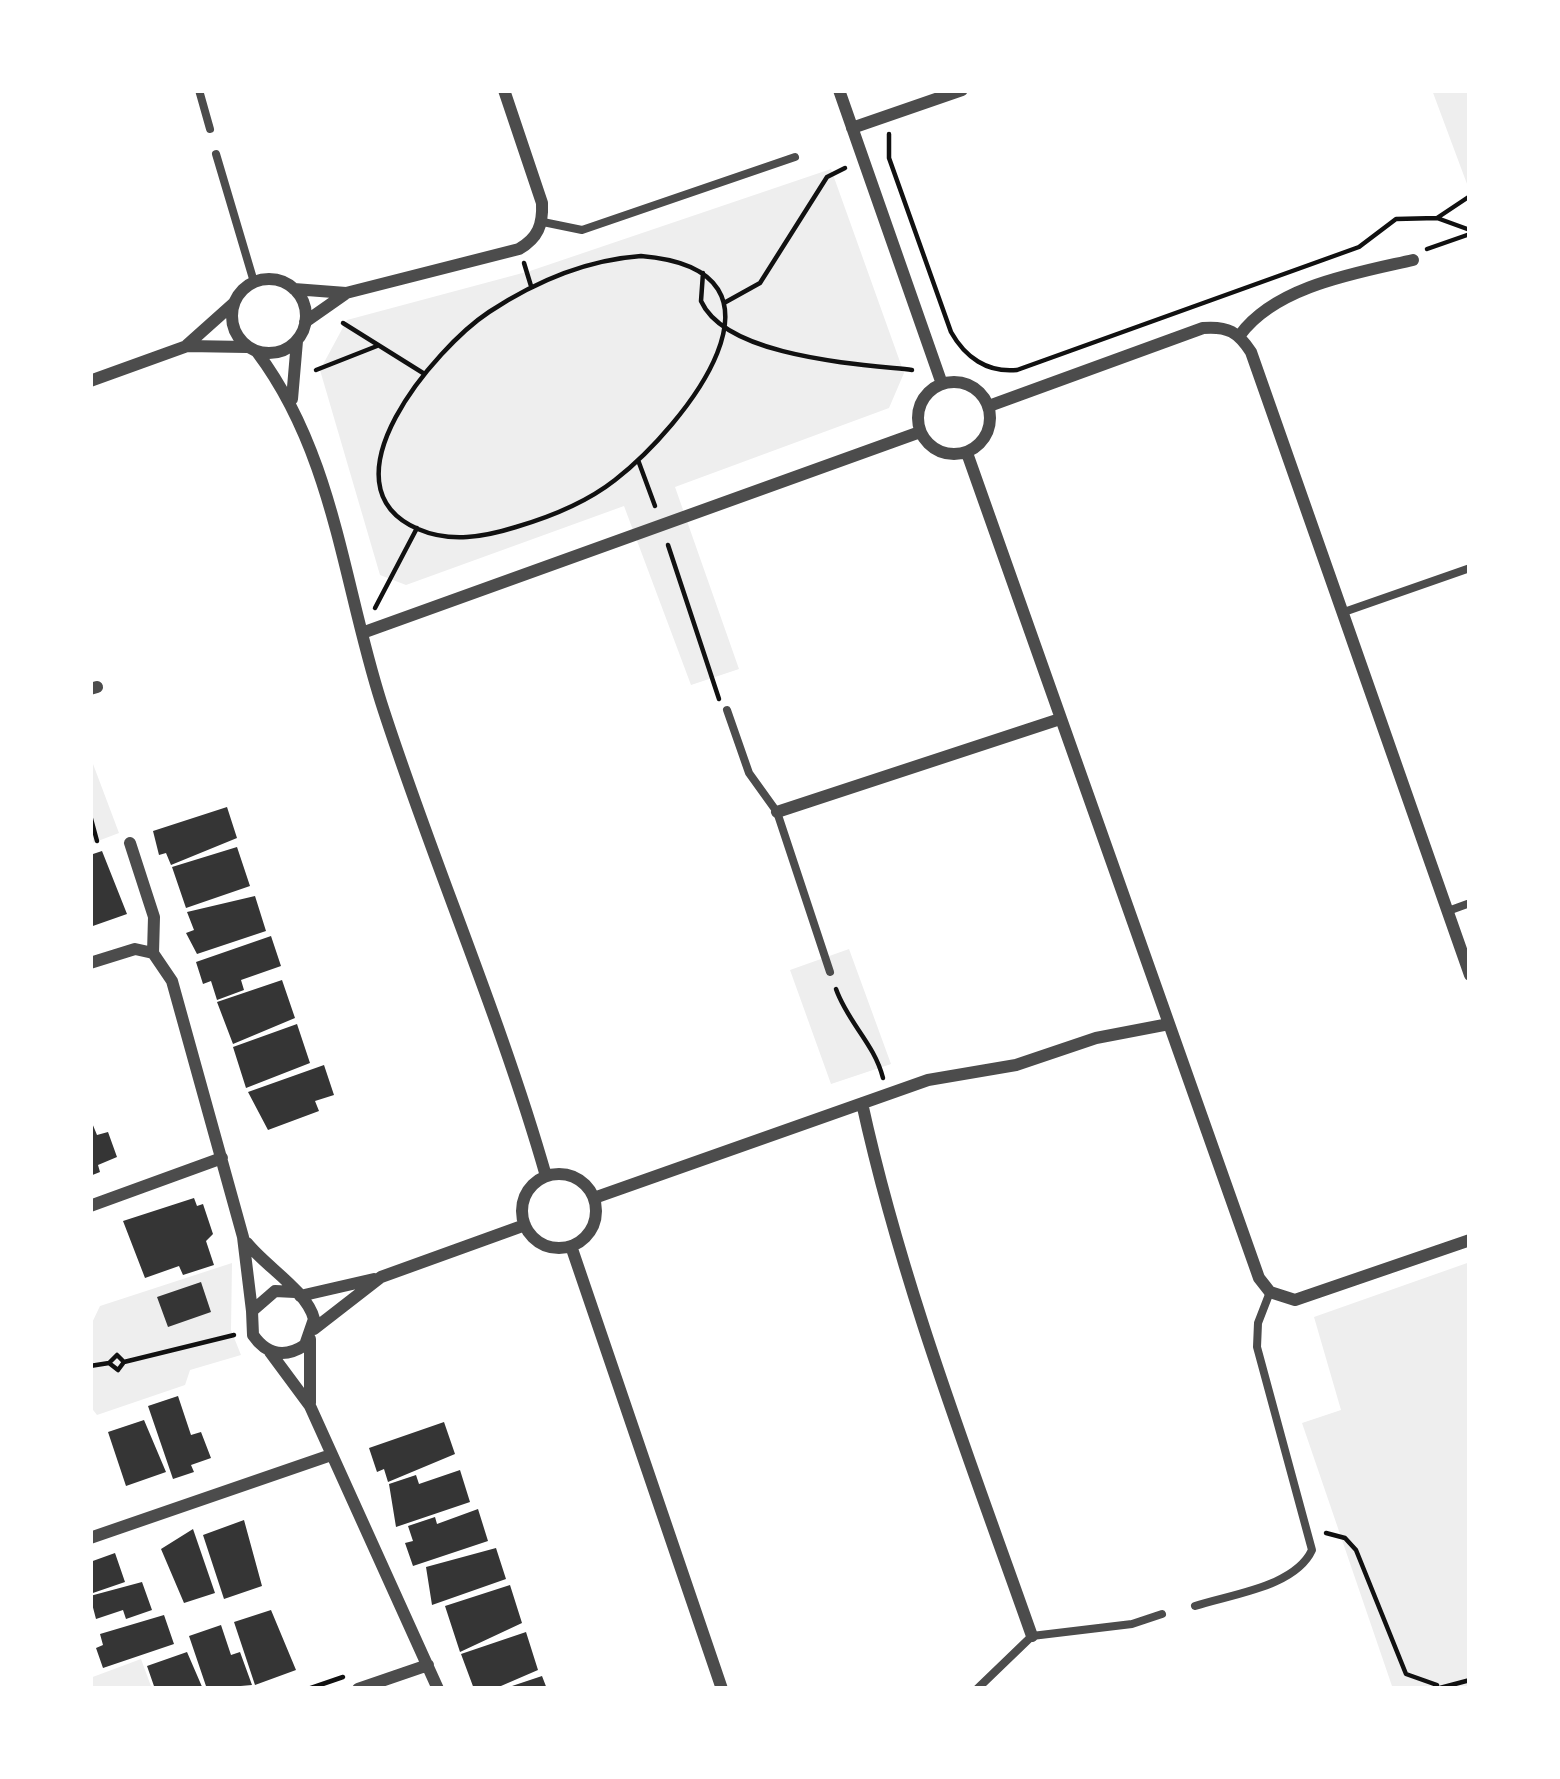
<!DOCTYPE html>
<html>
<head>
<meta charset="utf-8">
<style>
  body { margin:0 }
  #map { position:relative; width:1560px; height:1779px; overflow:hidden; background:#fff; font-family:"Fira Sans Condensed",sans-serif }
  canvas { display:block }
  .frame { position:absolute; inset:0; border:93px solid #fff; pointer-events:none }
</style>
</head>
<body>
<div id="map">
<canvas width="1560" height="1779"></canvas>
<div class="frame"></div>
</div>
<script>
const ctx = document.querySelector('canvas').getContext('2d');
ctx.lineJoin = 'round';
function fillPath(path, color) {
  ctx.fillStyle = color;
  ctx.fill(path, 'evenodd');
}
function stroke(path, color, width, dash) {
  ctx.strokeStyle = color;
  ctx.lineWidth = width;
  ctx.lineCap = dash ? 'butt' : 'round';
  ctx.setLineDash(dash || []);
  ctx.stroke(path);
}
fillPath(new Path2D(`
  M1432,90H1470V192Z
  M831,169L904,373L889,408L675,487L739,669L691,685L624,506L406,585L380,575L320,370L347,320L530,271Z
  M90,756L119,833L90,844Z
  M849,949L891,1064L831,1084L790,970Z
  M1470,1262V1689H1393L1302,1423L1341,1410L1314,1317Z
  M232,1263L231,1330L241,1355L190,1370L185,1385L97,1415L90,1406V1327L100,1306Z
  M141,1659L152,1689H90V1678Z`), '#eee');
fillPath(new Path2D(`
  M227,807L237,838L171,865L166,853L159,855L153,831Z
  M237,847L250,886L186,908L172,867Z
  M102,851L127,914L90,927V855Z
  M255,896L266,931L197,954L186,933L194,930L187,912Z
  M271,936L281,966L241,980L244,990L217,1000L211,981L203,984L196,962Z
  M282,980L295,1018L233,1044L217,1002Z
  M297,1024L310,1063L246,1088L233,1047Z
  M324,1065L334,1095L315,1101L319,1111L268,1130L248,1092Z
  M90,1118L97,1135L108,1132L117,1157L98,1165L100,1172L90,1176Z
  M194,1198L197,1206L203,1204L213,1234L206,1241L214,1265L183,1275L179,1266L145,1278L123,1221Z
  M201,1282L211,1312L168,1327L157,1297Z
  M178,1396L191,1435L201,1432L211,1458L191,1465L194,1472L173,1479L148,1406Z
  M144,1420L166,1472L126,1486L108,1432Z
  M444,1422L455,1454L388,1482L384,1469L377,1472L369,1448Z
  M460,1470L470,1502L396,1527L389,1484L416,1475L419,1484Z
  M478,1509L488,1541L413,1566L405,1543L413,1541L408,1526L435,1517L437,1524Z
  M244,1520L262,1586L224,1599L203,1535Z
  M193,1529L215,1593L184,1603L161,1549Z
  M496,1548L506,1579L432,1605L426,1567Z
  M115,1553L125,1582L90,1594V1562Z
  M142,1582L152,1610L126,1619L123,1610L96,1619L90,1596Z
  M510,1585L522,1623L460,1652L445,1606Z
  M271,1610L296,1670L255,1685L234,1622Z
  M164,1615L174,1644L103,1668L96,1648L103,1645L100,1634Z
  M221,1625L231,1655L240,1652L252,1685L207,1689L189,1636Z
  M526,1632L538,1670L494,1689H474L461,1654Z
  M187,1652L203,1689H155L147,1666Z
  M542,1676L547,1689H506V1688Z`), '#353535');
stroke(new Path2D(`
  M889,134V158L951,332C965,357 987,373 1017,370L1359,247L1396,219L1437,218L1470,196
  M1437,218L1470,230
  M1427,249L1470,234
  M641,256C810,270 684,426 615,480C587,502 550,517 516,527C484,537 450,543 418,529C317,485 436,347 489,312C536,281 585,260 641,256Z
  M524,263L531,286
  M703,273L701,301C726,357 858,364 912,370
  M724,303L760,283L827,177L845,168
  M343,323L423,373
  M316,370L377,346
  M638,460L655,506
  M668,545L719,699
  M375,608L417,528
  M90,815L97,841
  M836,989C848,1023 874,1043 883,1078
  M124,1362L117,1355L109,1363L118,1370L124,1362L234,1335
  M90,1366L109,1363
  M1326,1533L1345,1538L1356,1550L1406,1674L1437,1685
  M308,1689L343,1677
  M1436,1689L1470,1680`), '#111', 4.5);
stroke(new Path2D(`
  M199,90L210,129
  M216,154L254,282
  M543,222L582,230L795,157
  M1344,612L1470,568
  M727,710L749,773L777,812L830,972
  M1448,911L1470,903
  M1195,1606C1231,1594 1295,1587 1312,1550L1257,1347L1258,1323L1270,1292
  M977,1689L1032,1636L1132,1624L1162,1614`), '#4c4c4c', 8);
stroke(new Path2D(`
  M839,90L942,384
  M852,128L962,90
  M232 316a37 37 0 1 1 74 0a37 37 0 1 1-74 0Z
  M294,289L346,293L519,249C538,238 543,225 542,203L504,90
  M305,322L345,294
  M1240,335C1276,286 1356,273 1413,260
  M187,345L234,303
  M257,352C334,454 343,583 381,702C432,861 500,1015 546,1176
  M90,381L187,346L247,347
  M918 418a36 36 0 1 1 72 0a36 36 0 1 1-72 0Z
  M292,399L297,341
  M989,406L1203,328C1228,326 1238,332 1251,352L1470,975
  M967,453L1259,1278L1270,1292L1295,1300L1470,1240
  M362,633L920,432
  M90,689L97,687
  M777,812L1060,719
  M130,843L154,917L153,953
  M90,963L135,949L153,953L172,981L243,1237L252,1311
  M862,1103C902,1286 970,1460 1032,1636
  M522 1211a37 37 0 1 1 74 0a37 37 0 1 1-74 0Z
  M594,1198L928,1080L1016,1065L1096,1038L1169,1024
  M90,1206L222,1158
  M247,1243C266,1267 307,1291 314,1319L305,1345C284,1359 266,1354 253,1335L252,1311L275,1291L295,1292
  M571,1246L722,1689
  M300,1296L374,1279
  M314,1329L381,1277L525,1225
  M270,1352L310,1406L438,1689
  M310,1403V1339
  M90,1538L331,1455
  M358,1689L428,1665`), '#4c4c4c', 12);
</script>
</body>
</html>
